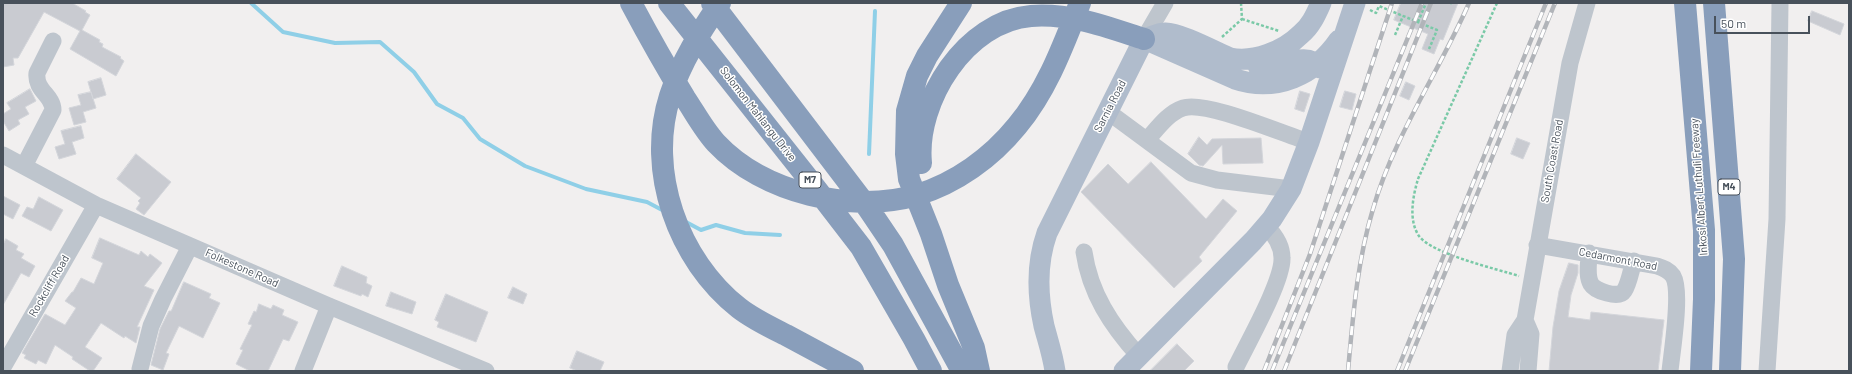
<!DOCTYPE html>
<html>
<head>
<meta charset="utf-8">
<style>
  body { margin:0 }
  #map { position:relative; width:1852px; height:374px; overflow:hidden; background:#f1efef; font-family:Barlow,sans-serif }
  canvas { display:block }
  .frame { position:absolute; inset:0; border:4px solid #48515b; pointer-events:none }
  .scale { position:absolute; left:1714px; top:16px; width:96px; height:18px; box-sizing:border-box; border:2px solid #48515b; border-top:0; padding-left:5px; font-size:12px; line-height:14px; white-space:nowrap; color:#48515b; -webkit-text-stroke:3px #fff; paint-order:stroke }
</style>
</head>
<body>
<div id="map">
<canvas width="1852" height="374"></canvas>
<div class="frame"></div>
<div class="scale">50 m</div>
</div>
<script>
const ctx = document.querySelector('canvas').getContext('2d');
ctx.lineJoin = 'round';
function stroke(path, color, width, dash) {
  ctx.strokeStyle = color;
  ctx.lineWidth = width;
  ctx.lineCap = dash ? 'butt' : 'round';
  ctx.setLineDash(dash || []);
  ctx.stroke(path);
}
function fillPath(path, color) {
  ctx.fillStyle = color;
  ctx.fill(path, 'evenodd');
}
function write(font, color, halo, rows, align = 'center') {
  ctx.font = font + ' Barlow,sans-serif';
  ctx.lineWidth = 3;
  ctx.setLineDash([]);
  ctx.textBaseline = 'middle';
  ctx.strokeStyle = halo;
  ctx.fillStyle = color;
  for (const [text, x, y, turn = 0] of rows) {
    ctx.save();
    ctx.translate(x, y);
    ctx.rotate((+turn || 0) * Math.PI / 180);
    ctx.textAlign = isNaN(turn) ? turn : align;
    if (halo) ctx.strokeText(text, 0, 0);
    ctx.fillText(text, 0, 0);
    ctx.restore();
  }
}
stroke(new Path2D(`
  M251,3L283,32L335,43L380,42L414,72L437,104L463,118L480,139L525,166L586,189L647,202L664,211
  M869,154L875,11
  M686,222L701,230L716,225L745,233L780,235`), '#8fcfe7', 4);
const building = new Path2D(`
  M3,3H72L86,11L85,12L90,15L82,30L100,40L99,42L103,44L102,47L121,57L120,58L124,61L116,76L70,49L80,31L44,12L18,58H13L14,65L3,67Z
  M1401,3H1458L1443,40L1440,39L1434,54L1422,49L1428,34L1394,20Z
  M1812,11L1844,24L1840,35L1808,21Z
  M101,78L106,95L93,99L88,82Z
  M1406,82L1415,86L1409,100L1400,96Z
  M30,89L36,101L25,107L29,114L18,120L20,124L9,131L3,121V114L11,109L7,103Z
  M1300,91L1310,94L1304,112L1295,109Z
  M1345,91L1356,94L1352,110L1340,107Z
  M91,92L96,108L83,112L86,122L74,125L69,108L81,105L78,95Z
  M81,126L84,138L72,142L76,154L59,159L55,147L65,144L61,131Z
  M1199,137L1207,145L1212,139L1261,138L1263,163L1223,164L1222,145L1203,166L1199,165L1188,154Z
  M1517,138L1530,143L1523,159L1511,154Z
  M136,154L171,182L144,215L136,209L140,203L138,201L141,198L117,179Z
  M1151,162L1206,219L1223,199L1237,211L1199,257L1202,261L1174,288L1081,192L1108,164L1128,184Z
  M3,196L20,205L13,219L3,214Z
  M39,197L63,210L51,231L22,216L27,207L33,209Z
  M100,238L139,255L141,251L148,257L150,254L162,263L144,286L154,290L137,327H140L136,343L125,336L124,338L101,323L85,347L102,358L93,371H90L72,359L73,357L55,345L46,364L38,360L36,364L24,358L26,355L22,353L45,314L65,325L76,308L65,301L72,292H73L81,278L94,284L103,263L92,258Z
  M6,239L18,246L16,250L24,254L21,258L35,266L29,277L21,273L3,305V245Z
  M1569,263L1578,265V273L1571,295L1568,317L1590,320L1591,312L1664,320L1658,371H1549L1553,327L1559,291Z
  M342,266L367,277L366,283L372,286L368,297L362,294L361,296L334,286Z
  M184,282L211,294L209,298L220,303L203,338L179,326L166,353L169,354L163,370L151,365L160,329L169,311H171Z
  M513,287L527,294L523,304L508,298Z
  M391,292L416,302L412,314L386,306Z
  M446,294L488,312L476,342L437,327L439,322L435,320Z
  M259,304L271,309L273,305L284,310L282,315L298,322L289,341L283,339L268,371H250L236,364L243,350L240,349L252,325L248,324L254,311L256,312Z
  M1177,344L1194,361L1184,371H1150Z
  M577,351L604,362L600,371H577L570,368Z`);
fillPath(building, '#c9cbd1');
stroke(building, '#d3d5da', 1);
stroke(new Path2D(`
  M1450,3H1452
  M1497,3L1418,179C1413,196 1408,220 1419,236C1432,254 1497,269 1519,276
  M1370,10L1376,13L1379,6L1437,30L1429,49
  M1242,19L1279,31
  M1418,22L1426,3
  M1395,35L1403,16
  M1222,37L1242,19L1241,3`), '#7ac9a7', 2.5, [3, 2]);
stroke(new Path2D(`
  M1144,39L1165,3
  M1107,111L1191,173L1217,180L1291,189
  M1147,140C1157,129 1168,113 1183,108C1205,100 1283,134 1309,142
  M3,155L96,205L329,306L486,371
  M24,166L53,110C53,95 35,91 37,73L53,41
  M1537,245L1657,266C1663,268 1669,270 1673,276C1682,291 1672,351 1670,371
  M1084,252C1090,293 1111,325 1139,356
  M1589,253C1589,263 1586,275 1591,284C1595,291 1619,299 1624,291C1629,284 1631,270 1634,261
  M1525,320L1531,334L1528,371
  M3,367L96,205
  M1236,367C1247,344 1283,281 1282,258C1282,245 1275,235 1266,226
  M140,369L151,326L163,299L190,246
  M303,371L329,306
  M1510,371L1515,335L1525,320L1570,63L1587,3
  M1767,371L1777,219L1780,3`), '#bec5cd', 17);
stroke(new Path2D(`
  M1144,39L1235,79C1276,93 1315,75 1339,40
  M1258,66C1264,67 1270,67 1276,66C1292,62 1308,53 1321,68
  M1055,371C1053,356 1048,341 1044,326C1037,294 1036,264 1047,233L1144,39C1151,37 1158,33 1165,33C1178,32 1216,52 1230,58C1254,63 1284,51 1301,34C1311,26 1316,14 1321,3
  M1124,371L1253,241L1272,219L1291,189L1309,142L1355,3`), '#b0bccc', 21);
stroke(new Path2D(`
  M631,3C648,35 666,67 685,98C695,113 704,130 716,143C763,193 852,214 917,195C956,183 991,158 1017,126C1047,90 1063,46 1080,3
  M669,3L807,177L861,247L914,339L931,371
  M712,3L868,208L893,245L962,371
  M720,3C700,32 681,62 670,96C646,171 678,260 739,308C753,319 770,327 786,335C808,347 831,359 853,371
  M961,3L927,56L917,76L907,111L906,154L909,179L931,234L948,285L974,348L979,371
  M1685,3L1704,230V299L1701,371
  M1714,3L1734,259L1730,371
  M921,163C915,101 966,21 1031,16C1071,13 1107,27 1144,39`), '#899ebb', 22);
const rail = new Path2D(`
  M1264,371L1310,254L1392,3
  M1272,371L1422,3
  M1284,371L1431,3
  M1348,371C1353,316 1357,262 1373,209C1394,136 1439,72 1469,3
  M1397,371L1546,3
  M1405,371L1555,3`);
stroke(rail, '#b1b4b9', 4.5);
stroke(rail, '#fff', 3, [9]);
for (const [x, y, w] of [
  [810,180,22],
  [1729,187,22]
]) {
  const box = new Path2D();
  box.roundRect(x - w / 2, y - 8, w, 16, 3);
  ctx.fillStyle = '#fff';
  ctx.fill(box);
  stroke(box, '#48515b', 1);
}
write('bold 10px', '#48515b', null, [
  ["M7",810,180],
  ["M4",1729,187]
]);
write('11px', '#48515b', '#fff', [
  ["Sarnia Road",1110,106,-63],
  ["Solomon Mahlangu Drive",758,114,52],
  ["South Coast Road",1552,161,-80],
  ["Inkosi Albert Luthuli Freeway",1699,187,-94],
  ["Cedarmont Road",1618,259,11],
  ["Folkestone Road",242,268,24],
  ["Rockcliff Road",49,286,-60]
]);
</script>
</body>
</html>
